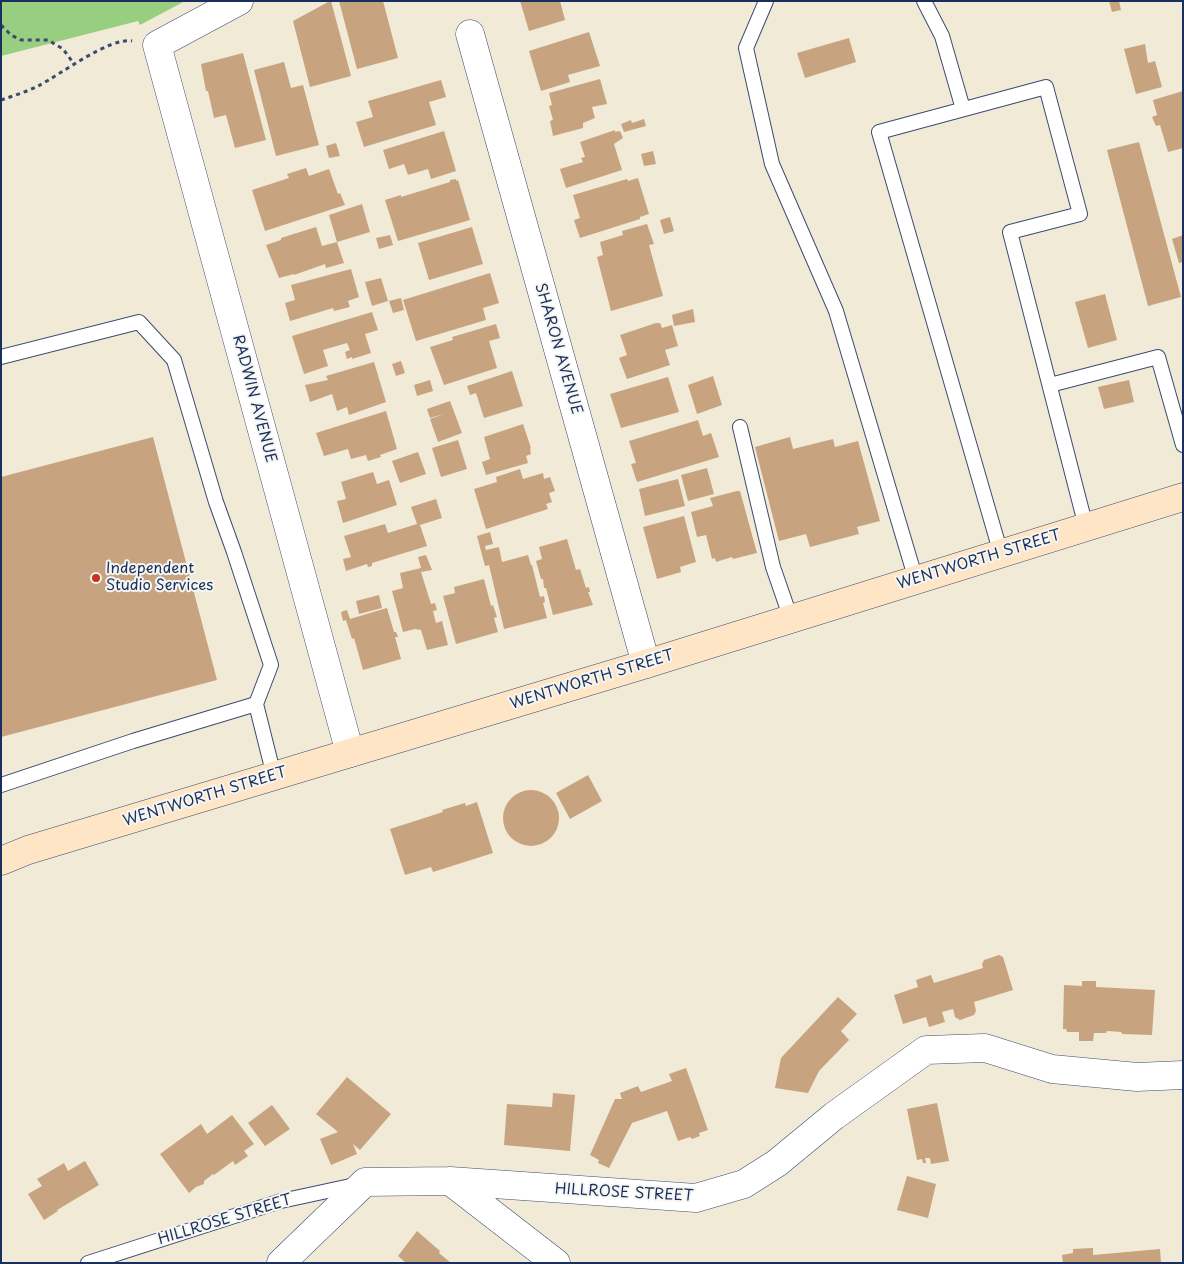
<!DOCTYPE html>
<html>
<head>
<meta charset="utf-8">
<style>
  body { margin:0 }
  #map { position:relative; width:1184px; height:1264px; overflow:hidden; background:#f0ead7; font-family:"Playpen Sans",sans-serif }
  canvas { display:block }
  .frame { position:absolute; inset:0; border:2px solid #1b2f5e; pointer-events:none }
</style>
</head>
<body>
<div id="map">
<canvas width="1184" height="1264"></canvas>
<div class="frame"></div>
</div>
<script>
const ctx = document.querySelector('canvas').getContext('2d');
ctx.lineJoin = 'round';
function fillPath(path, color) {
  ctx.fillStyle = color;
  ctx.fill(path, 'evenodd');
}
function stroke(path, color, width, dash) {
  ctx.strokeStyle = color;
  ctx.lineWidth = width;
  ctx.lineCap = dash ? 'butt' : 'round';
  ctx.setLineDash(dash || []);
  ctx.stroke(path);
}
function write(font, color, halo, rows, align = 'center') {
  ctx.font = font + ' "Playpen Sans",sans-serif';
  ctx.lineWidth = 4;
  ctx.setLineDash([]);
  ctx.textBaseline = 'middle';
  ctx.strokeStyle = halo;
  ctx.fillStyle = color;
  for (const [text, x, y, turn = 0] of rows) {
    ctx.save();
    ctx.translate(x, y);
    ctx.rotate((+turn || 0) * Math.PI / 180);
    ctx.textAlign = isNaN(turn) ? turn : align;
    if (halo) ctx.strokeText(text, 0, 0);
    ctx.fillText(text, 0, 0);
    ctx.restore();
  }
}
fillPath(new Path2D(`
  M1,1H185L140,25L138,21L1,56Z`), '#97ce80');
fillPath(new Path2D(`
  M330,1H331L351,76L310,87L293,21Z
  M339,1H383L398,58L357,69Z
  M520,1H560L565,20L529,31Z
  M1109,1H1119L1121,10L1112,12Z
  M589,32L600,66L568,75L570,82L541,91L529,51Z
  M849,38L856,62L805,78L797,53Z
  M1145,44L1148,63L1155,61L1162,87L1136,94L1124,49Z
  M243,53L266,140L235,148L226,115L214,118L208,91H206L201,64Z
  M284,62L291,88L303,85L319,145L276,156L254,70Z
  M600,79L607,104L592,107L595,118L583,123V128L553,136L550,121L553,120L549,106L552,105L549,93Z
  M441,80L446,97L429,102L436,125L364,147L356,122L373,117L368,101Z
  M1183,91V148L1168,152L1160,125L1156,126L1152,117L1157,115L1153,100Z
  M644,119L646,126L624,132L621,124L631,120L632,123Z
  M615,130V132L620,131L623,138L614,144L622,170L566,188L560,169L583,162L581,158L585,157L580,142Z
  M444,131L456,171L431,179L428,169L408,175L404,164L389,169L383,150Z
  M1139,142L1181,297L1148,306L1107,150Z
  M336,143L340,156L329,158L326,146Z
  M653,151L656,164L644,166L641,154Z
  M306,168L309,176L329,169L338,194L340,193L345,205L265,231L252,190L289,178L287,174Z
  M638,178L649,214L640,217V219L580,238L574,220L580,218L573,195L627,179L628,181Z
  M456,179V181L458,180L470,220L398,241L385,200L401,195V197L450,182V180Z
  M362,204L370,232L337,242L344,263L326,268L325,264L294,275V274L279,278L266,245L281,240V238L316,227L322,246L337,242L329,215Z
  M670,217L674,231L664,234L660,220Z
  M647,224L654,244L649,245L663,296L611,311L597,257L603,255L600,242L623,235L622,231Z
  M472,227L483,264L429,280L418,243Z
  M390,235L393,245L379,249L376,238Z
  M1183,235V262L1179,263L1172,239Z
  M351,269L359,297L348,301L350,307L334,311L333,308L290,321L285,303L295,300L291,285Z
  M490,273L499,303L483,308L486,320L416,341L403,300Z
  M381,278L388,301L372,306L365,282Z
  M1105,294L1117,340L1088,348L1075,302Z
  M401,298L404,310L393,313L389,301Z
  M693,309L695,322L674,326L672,315Z
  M372,312L378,330L365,334L371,353L352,359V357L347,359L345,352L350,350L347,343L323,350L328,366L304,374L292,336Z
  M656,323H660L662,328L672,325L678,346L665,350L670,365L627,379L619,358L627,355L620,335Z
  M496,324L500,338L489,341L497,368L444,385L430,347L453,340L452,337Z
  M401,361L405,373L396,376L392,364Z
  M374,362L386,402L349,415L347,407L337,411L332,394L310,402L305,385L328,380L326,376Z
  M512,371L523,406L484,418L476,393L470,395L467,386Z
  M713,376L722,405L697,414L688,385Z
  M668,377L679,412L621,428L610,394Z
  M430,380L433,391L417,396L414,385Z
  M1129,380L1134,402L1104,409L1098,387Z
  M450,401L462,433L438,442L430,419L444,414L430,418L427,409Z
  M386,411L397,449L380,455L381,457L368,461L366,455L351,459L348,449L324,456L316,433Z
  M698,420L703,436L711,433L719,457L637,482L631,464L636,463L629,441Z
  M523,424L531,448L530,449L531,454L526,456L528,463L486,475L482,462L490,459L484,437Z
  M153,437L217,680L1,737V477Z
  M790,437L793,449L833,439L835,447L858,441L880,521L857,527L859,534L810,547L806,534L779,541L755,447Z
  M458,440L467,469L441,477L432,448Z
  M418,452L426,474L400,483L392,461Z
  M707,468L714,494L688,501L681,475Z
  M520,469L523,479L543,473L544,479L550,477L555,491L549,493L552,502L546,504L548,509L486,529L474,489L497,482L496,477Z
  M373,472L377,484L389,480L397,505L343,523L337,501L346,499L341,482Z
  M678,479L685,506L645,516L639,489Z
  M737,491H740L757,553L733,559L732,557L716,562L715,558L712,559L706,535L697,537L691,512L713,506L710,498Z
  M436,499L442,518L420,525L427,546L372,563V566L368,567L367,564L346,571L343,559L351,557L344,536L385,524L388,533L417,524L411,507Z
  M684,516L696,562L680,567L681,572L657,579L643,527Z
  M490,532L493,544L485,546L486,550L499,547L502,562L528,555L531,565H532L540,597L544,596L545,602L543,603L547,618L504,629L489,565L485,566L477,536Z
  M567,539L576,570L580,569L586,588L589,587L590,592H588L593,605L553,615L546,588H544L543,579H541L536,561L542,559L539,547Z
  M426,555L432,570L421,572L431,604L435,603L437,610L433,611L436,623L442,621L448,645L427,650L421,630L415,629L403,632L392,591L403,588L400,573L421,568L418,557Z
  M484,579L491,606L493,605L497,617L494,618L498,632L456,644L443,596L455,593L454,587Z
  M379,595L382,608L359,614L356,601Z
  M387,608L394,632H396L398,637H395L401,659L363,670L354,638L352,639L346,620L343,621L341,612L347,610L350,619Z
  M588,775L602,801L570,819L556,793Z
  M503 818a28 28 0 1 1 56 0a28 28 0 1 1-56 0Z
  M477,802L493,853L433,872L431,867L405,875L390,829L443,812L442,810L465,803L466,806Z
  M999,955L1003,957L1013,990L974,1002L976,1011L974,1015L960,1020L955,1017L953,1009L942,1012L945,1022L929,1027L926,1017L903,1024L894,995L918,987L916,980L931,975L934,983L983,968L982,964L984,960Z
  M1082,981H1096V987L1155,990L1152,1035L1122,1034L1121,1032L1107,1031L1106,1033H1094L1093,1041H1079V1032H1067L1066,1029H1063L1064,985L1082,986Z
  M838,997L857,1014L841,1031L849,1040L819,1071L808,1093L775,1088L781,1058Z
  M686,1068L708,1130L699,1133L700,1136L692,1139L690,1137L678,1141L667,1111L632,1123L609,1168L598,1163L599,1160L590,1155L615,1099H622L620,1093L638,1086L641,1092L672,1081L669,1074Z
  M347,1077L391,1114L360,1150L353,1144L357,1154L331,1165L320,1139L338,1132L316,1114Z
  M553,1093L575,1095L570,1151L504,1145L507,1104L552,1107Z
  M937,1103L949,1161L931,1164L930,1158H925L926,1163H923L922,1159L917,1160L907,1109Z
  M272,1105L290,1129L265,1146L248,1123Z
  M232,1115L254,1144L244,1151L248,1156L235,1165L233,1161L214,1175L213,1174L204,1181V1184L196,1187L189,1193L160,1154L201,1124L207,1134Z
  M85,1161L99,1185L57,1210L58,1211L44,1220L28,1194L42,1186L37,1179L64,1163L68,1171Z
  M907,1176L936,1184L928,1218L897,1210Z
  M417,1231L440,1251L439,1253L451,1263H406L398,1256Z
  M1093,1248V1255L1160,1249L1161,1263H1063L1062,1255L1073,1253V1249Z`), '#c7a47f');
const lane = new Path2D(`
  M766,1L746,48L772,164L836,311L916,580
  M924,1L942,36L963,109
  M1,357L139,322L174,360L216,502L234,552L271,665L256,704L274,776
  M1050,385L1158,357L1183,445
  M740,427L773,567L791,619
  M1001,554L879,132L1046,87L1080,214L1010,232L1086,527
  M1,785L133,741L256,704
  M88,1263L281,1201L355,1185`);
const street = new Path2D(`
  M239,1L157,45L350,753
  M470,34L646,664
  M450,1181L556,1263
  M281,1263L365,1182L450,1181L696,1198L744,1184L777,1163L834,1116L926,1050L985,1048L1052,1069L1137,1077L1183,1075`);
const secondary = new Path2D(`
  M1,861L28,850L646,664L1183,497`);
stroke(lane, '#3b4b70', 16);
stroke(street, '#3b4b70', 29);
stroke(secondary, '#3b4b70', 29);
stroke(new Path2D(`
  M1,25L11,35L21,40H48L63,49L74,64
  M1,100C13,96 26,92 38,86C60,75 109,37 132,41`), '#3b4b70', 3, [4, 4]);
stroke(lane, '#fff', 14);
stroke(street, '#fff', 28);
stroke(secondary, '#fde5c5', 28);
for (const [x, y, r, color] of [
  [96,578,5,"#c8321e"]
]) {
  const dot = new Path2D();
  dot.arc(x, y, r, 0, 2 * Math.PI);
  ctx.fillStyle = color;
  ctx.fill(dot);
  stroke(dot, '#f6f6f2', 2);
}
write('15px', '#1b2f5e', '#f6f6f2', [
  ["SHARON AVENUE",558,349,74],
  ["RADWIN AVENUE",254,399,75],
  ["WENTWORTH STREET",979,560,-17],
  ["WENTWORTH STREET",592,680,-17],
  ["WENTWORTH STREET",205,797,-17],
  ["HILLROSE STREET",624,1193,3],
  ["HILLROSE STREET",225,1220,-17]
]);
write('15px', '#1b2f5e', '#f6f6f2', [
  ["Independent",106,569],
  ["Studio Services",106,586]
], 'left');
</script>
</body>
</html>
